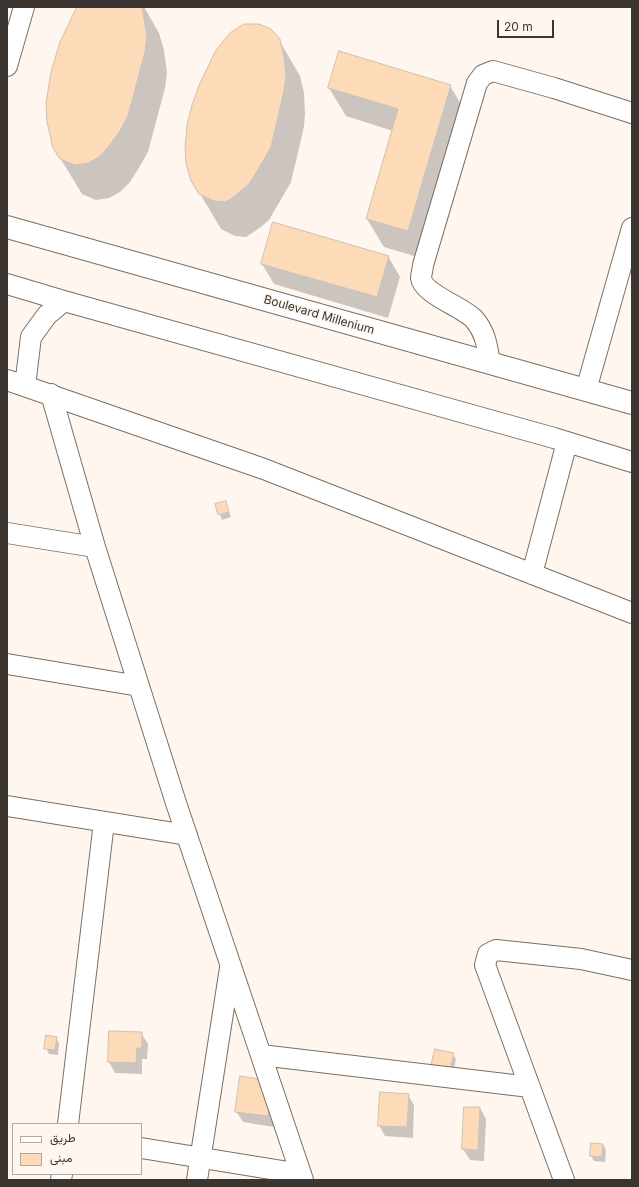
<!DOCTYPE html>
<html>
<head>
<meta charset="utf-8">
<style>
  body { margin:0 }
  #map { position:relative; width:639px; height:1187px; overflow:hidden; background:#fff7ef; font-family:Inter,Vazirmatn,sans-serif }
  canvas { display:block }
  .frame { position:absolute; inset:0; border:8px solid #3a3530; pointer-events:none }
  .legend { position:absolute; left:12px; top:1123px; width:130px; height:52px; box-sizing:border-box; background:#fff7ef; border:1px solid #b0a9a3; margin:0; padding:5px 7px; list-style:none; font-size:12px; color:#3a3530 }
  .legend li { display:flex; align-items:center; gap:8px; height:20px }
  .legend b { width:20px; border:1px solid #b0a9a3 }
  .scale { position:absolute; left:497px; top:20px; width:57px; height:18px; box-sizing:border-box; border:2px solid #3a3530; border-top:0; padding-left:5px; font-size:12px; line-height:14px; white-space:nowrap; color:#3a3530; -webkit-text-stroke:3px #fff7ef; paint-order:stroke }
</style>
</head>
<body>
<div id="map">
<canvas width="639" height="1187"></canvas>
<div class="frame"></div>
<ul class="legend">
<li><b style="height:5px;background:#fff"></b>طريق</li>
<li><b style="height:11px;background:#fddbb8"></b>مبنى</li>
</ul>
<div class="scale">20 m</div>
</div>
<script>
const ctx = document.querySelector('canvas').getContext('2d');
ctx.lineJoin = 'round';
function fillPath(path, color) {
  ctx.fillStyle = color;
  ctx.fill(path, 'evenodd');
}
function stroke(path, color, width, dash) {
  ctx.strokeStyle = color;
  ctx.lineWidth = width;
  ctx.lineCap = dash ? 'butt' : 'round';
  ctx.setLineDash(dash || []);
  ctx.stroke(path);
}
function write(font, color, halo, rows, align = 'center') {
  ctx.font = font + ' Inter,sans-serif';
  ctx.lineWidth = 3.5;
  ctx.setLineDash([]);
  ctx.textBaseline = 'middle';
  ctx.strokeStyle = halo;
  ctx.fillStyle = color;
  for (const [text, x, y, turn = 0] of rows) {
    ctx.save();
    ctx.translate(x, y);
    ctx.rotate((+turn || 0) * Math.PI / 180);
    ctx.textAlign = isNaN(turn) ? turn : align;
    if (halo) ctx.strokeText(text, 0, 0);
    ctx.fillText(text, 0, 0);
    ctx.restore();
  }
}
fillPath(new Path2D(`
  M79,7H144L159,33L164,50L167,72L165,88L148,152L140,166L130,182L120,192L109,198L96,200L82,194L54,148Z
  M279,40L300,76L304,93L305,113L304,127L291,182L269,220L261,227L246,237L235,236L221,229L192,180Z
  M450,86L467,114L424,259L384,247L367,219L393,131L346,116L329,88Z
  M388,256L400,277L388,318L274,284L262,264Z
  M225,502L231,517L222,520L216,504Z
  M110,1032L141,1033L148,1044L147,1059H142V1074L115,1073L109,1062Z
  M56,1038L59,1043L58,1055L49,1054L46,1048Z
  M453,1054L456,1059L453,1075L435,1072Z
  M278,1093L274,1127L243,1122L236,1111Z
  M408,1095L414,1105L413,1138L385,1136L379,1125Z
  M480,1108L486,1119L484,1161L470,1160L463,1149Z
  M592,1144L603,1145L606,1150L605,1162L594,1161L591,1156Z`), '#0003');
const building = new Path2D(`
  M77,7H142L147,36L145,52L128,116L120,131L109,146L100,156L89,163L75,165L60,159L53,148L47,122L46,103L51,72L60,42Z
  M244,24H259L271,29L280,39L284,57L286,77L284,91L271,147L256,173L249,184L231,199L225,202L214,201L199,194L191,181L186,164L185,148L187,125L192,105L200,83L216,50L230,33Z
  M339,51L451,85L408,231L366,219L398,109L328,88Z
  M273,222L389,256L377,297L261,264Z
  M226,501L229,512L218,515L215,504Z
  M109,1031L142,1032V1048H137L136,1063L108,1062Z
  M46,1035L57,1037L55,1050L44,1049Z
  M435,1049L454,1053L450,1070L431,1067Z
  M240,1076L272,1081L268,1116L235,1112Z
  M380,1092L409,1094L407,1127L378,1126Z
  M464,1107H480L478,1150L462,1149Z
  M591,1143L603,1144L602,1157L590,1156Z`);
fillPath(building, '#fddbb8');
stroke(building, '#ccc0b3', 1);
const minor = new Path2D(`
  M7,66L24,7
  M7,284L64,301L554,438L632,462
  M490,363C487,346 486,333 474,319C463,307 423,294 421,278C421,274 423,269 423,265L477,83L483,75L493,71L554,88L632,113
  M7,380L264,469L632,613
  M25,386L31,337L47,315L64,301
  M586,390L632,228
  M51,394L95,547L176,803L303,1180
  M7,533L95,547
  M532,574L567,442
  M7,664L139,686
  M7,806L187,835
  M261,1055L530,1087
  M68,1124L104,822
  M141,1148L301,1174
  M61,1180L62,1174
  M197,1180L230,968
  M564,1180L485,965L488,954L496,950L581,959L632,970`);
const major = new Path2D(`
  M7,227L632,403`);
stroke(minor, '#7a6f63', 22);
stroke(major, '#7a6f63', 24);
stroke(minor, '#fff', 20);
stroke(major, '#fff', 22);
write('12px', '#3a3530', '#fff7ef', [
  ["Boulevard Millenium",319,315,16]
]);
</script>
</body>
</html>
